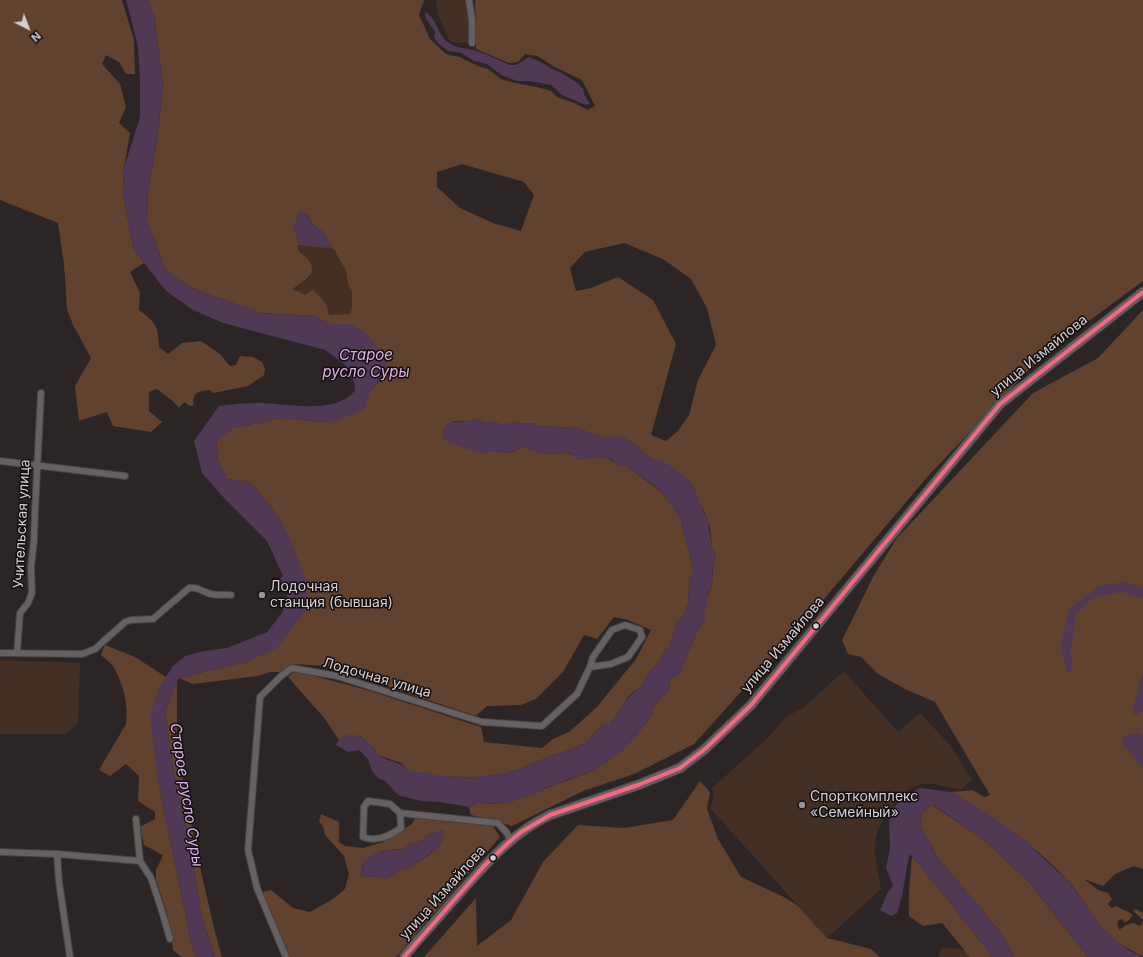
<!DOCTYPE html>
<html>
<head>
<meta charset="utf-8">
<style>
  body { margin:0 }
  #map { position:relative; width:1143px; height:957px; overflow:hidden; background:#2b2526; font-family:Inter,sans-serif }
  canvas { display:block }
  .north { position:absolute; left:8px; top:8px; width:40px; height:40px; -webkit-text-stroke:3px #120e0f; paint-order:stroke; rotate:138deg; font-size:11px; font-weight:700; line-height:16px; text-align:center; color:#d6cfd0 }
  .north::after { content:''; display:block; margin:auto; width:14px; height:18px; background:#d6cfd0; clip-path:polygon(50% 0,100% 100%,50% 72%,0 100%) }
</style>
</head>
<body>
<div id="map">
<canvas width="1143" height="957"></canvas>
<div class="north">N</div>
</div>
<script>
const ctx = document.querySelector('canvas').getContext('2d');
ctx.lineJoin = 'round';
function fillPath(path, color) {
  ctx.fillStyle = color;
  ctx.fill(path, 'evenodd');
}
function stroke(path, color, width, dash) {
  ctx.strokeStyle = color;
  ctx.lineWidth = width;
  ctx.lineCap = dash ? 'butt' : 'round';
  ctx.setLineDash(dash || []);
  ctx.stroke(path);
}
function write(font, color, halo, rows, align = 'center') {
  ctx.font = font + ' Inter,sans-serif';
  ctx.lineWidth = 3;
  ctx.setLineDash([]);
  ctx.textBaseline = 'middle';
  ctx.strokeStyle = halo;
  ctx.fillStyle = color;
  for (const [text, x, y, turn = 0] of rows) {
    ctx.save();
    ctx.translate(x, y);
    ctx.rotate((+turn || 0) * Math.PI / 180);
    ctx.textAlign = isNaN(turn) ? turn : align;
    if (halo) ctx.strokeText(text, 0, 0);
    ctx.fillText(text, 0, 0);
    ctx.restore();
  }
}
fillPath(new Path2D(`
  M436,0H466L468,17L471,27V41L467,43L450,42L438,15Z
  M299,245L334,249L346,271L348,284L352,292V308L350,315H329L327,305L312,289L305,295L298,291L292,290L309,278C315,258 302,261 297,246Z
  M0,660L80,663L78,723L66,734H0Z
  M844,671L898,732L920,713L950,745L972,780L962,789C948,789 936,782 923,784C910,786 903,794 895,803C868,836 874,850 881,889L827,938L710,808L714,796L712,788L769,737L786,717L804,707Z
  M942,947L964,949L970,957H938Z`), '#432f23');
fillPath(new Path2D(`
  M0,0H122L134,40L135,74H126L119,62L106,55L102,64L120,84L126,107L119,123L130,133L124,168L123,192L133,247L144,263L130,272L140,293L139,310C156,323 158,325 159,347L168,354L182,343L201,341L220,354L230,366L236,365L240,356L253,357L262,362L265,369L264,375L248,386L214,393L209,390L202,391L195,394L193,401L194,405L190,406L184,402L179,408L174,402L157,389L149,392V411L162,422L151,432L113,426L107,412L79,421L75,386L91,358L73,325L67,309L64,264L58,223L0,200Z
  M148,0H424L419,15L430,39L446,54L460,57L478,66L488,69L501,79L515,83L537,87L551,91L557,97L574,103L588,110L595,106L582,80L555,67L537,56L525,54L518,62L509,63L476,49L475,0H1143V281L1043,355L929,475L813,612L694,744L634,774L583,791L512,826L471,815L469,807L477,803L502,804L515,800L595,770L600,765L606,763L619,753L638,733L651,716L653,707L669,689L670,682L672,678L679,674L698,629L702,625L704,609L707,605V598L712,585L713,565L716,556L712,548L710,528L704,511L700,505L691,482L656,460L651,459L638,447L622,437L604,438L576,428L540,426L532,423L526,424L513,422L502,425C496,422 491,422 485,423L477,419C461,426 453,413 443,432L483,453L492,451L510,453L520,448L526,447L531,450L535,449L539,453C548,453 558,454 567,452L582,460C594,455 610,456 619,466H626L653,485L664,495L680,517L694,573L690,576L688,604L683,617L676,624L675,631L668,649L664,651L660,661L650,671L642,685L628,697L614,719L610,723H604L585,744L546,758L525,767L506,773L474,778L442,776L410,772L401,763L378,755L374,748L360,736L343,737L339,740L325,719L288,677L295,671L367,690L481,727L484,742L542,748L553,739L569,732L597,707L636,659L651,630L628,620L614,617L597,639L584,635L563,672L536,699L521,705L487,706L476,716L327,666L292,664L280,672H270L258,676L193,684L179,678L250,661L306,610L280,518L250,482L227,479L218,460L216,442L232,428L283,418L332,423L383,379L351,324H329L315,316L261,313L189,287L165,269L147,220L148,192L158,134L163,84L154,15ZM462,164L524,182L534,195L521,231L493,223L460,208L437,187V172ZM299,212L308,215C312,223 313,228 322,230L328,241L332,245L331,248L299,244L294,228ZM624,243L663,259L691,279L707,308L716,345L698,380L689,415L678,431L666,441L651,435L676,344L653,300L618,277L591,288L576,291L570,268L585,252ZM299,245L334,249L346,271L348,284L352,292V308L350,314L329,315L327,305L313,289L305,295L298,291L292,290C302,281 321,275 307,258C302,253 299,254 297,246Z
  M1143,310V869L1134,866L1115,874L1103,886L1084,879L1098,890L1108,893L1112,899L1108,904L1111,908L1116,906C1121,909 1128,911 1133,915L1128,921L1124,922L1122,919L1119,920L1117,922L1119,930L1126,925L1134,923L1140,926L1143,920L1133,911L1136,909L1143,913V956C1129,950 1116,942 1105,931C1091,916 1082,897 1069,882C1035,845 994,817 951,792L973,790L984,797L990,795L935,702L905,689L878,674L861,657L848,654L842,640L874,575L897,538L1033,393L1098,358Z
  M105,645L135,657L166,677L159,689L157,776L191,942L196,957H182L173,950L172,941L166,909L156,880V870L163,855L144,845L140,827L155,819V812L138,801L139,776L126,764L110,776L99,770L126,724C129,707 123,683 114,668C112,663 105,659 101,655Z
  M177,681V728L180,767L201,872L215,932L222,957H215L202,919L190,844L175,781L165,712Z
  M700,781L710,792L707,809L718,839L741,877L782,896L797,905L827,938L871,949L880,957H424L476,898L477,946L511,920L543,862L578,825L624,828L673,820Z
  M932,805L982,838L1028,881L1088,957H1014L1002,934L938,858L920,826L922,813Z
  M321,814L339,822V842L345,846L363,848L383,842L412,824L415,818L492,825L500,837L396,957H290L262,892L271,890L293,908L310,912L333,899L345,889L349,874L344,856L325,835L323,826L319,822ZM444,830L441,843L432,853L412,866L398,871L387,879L380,877L360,876C361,873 361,869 362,866C367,854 392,847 403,850L409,845L420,842L428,835Z
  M912,856L954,907L963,920L988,950L992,957H970L942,923L923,926L909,916V891Z`), '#61422e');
fillPath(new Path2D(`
  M126,0H148L154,15L163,84L158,134L148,192L147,220L165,269L189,287L261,313L315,316L329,324H351L366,333L387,360L383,379L371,389L365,409L332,423L283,418L232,428L216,442L218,460L227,479L250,482L280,518L294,549L308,584L306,610L277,648L250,661L179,678L165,712L175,781L190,844L202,919L215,957H196L191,942L157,776L150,716L159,689L172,667L185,656L204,651L227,648L267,632L282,613L288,593L286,585L277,581L283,576L267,541L223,497L202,473L194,441L219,406C233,405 248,402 262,403C288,404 338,415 355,390L354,382L344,364L325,350L223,323L193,310L166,291L144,263L133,247L123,192L124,168L140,117V79L138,46Z
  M425,12C438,19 437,35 449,43C456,48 465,48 473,50C485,53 498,60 510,65H516L529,57L541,62L552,69L560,72L579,84L583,89L585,96L590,104L586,105L562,95L551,85L529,81H517L501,75L487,64L474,61L461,53L448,51L438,43L434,37L435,32L425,17Z
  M299,212H304C313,219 309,227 322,230L328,241L332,245V248L299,245L294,228Z
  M477,419L485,423L493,422L502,425L512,422L526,424L532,423L540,426L576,428L604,438L617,436L622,437L638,447L651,459L662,460L676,470L691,482L708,522L712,548L716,556L713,565L712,585L707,597V605L704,609L706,619L702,625L698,629L679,674L672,678L670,682L669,689L653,707L651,716L638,733L619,753L606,763L600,765L595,770L564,781L557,785L551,786L531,795L502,804L477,803L469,807L439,802L421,801L398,795L384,780L379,779L372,771L368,759L359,750L348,752L336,745C346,727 361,735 372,746C375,750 377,754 380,756C393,763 399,761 411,772H423L442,776L474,778L506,773L525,767L546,758L585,744L604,723H610L614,719L625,701L642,685L650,671L660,661L664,651L668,649L675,631L676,624L683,617L688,604L690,576L694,573L680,517L664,495L654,485L626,466H619L611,459L593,457L582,460H577L572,454L567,452L564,454C555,453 548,453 539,453L535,449L531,450L526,447L520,448L510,453L492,451L483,453L475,452L443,440C443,413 461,426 477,419Z
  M1126,582L1143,588V598L1123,592L1094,597L1076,615L1071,648L1072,671L1066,673L1061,645L1069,609L1099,586Z
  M1143,673V710L1136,715L1132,712C1136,699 1138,685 1143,673Z
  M1139,733L1143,736V769L1124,745L1122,738L1132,734Z
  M920,788L951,792L988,814L1023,839L1069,882L1105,931L1127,949L1143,957H1088L1028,881L982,838L933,805L922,813L920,826L938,858L1002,934L1014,957H992L988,950L963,920L954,907L912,856L909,855L902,896L897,913L891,916L880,910L888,892L893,886L886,868L890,849L889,816L900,799Z
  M444,830L440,847L412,866L398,871L387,879L380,877L360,876C361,872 361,867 363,864C369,854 392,847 403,850L409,845L420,842L428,835Z`), '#4f3954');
const street = new Path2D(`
  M469,0L472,20V43
  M0,461L125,476
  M0,653L82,654L95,649L125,622L131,620L153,619L189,588C197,586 203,592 211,594C218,596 224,594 231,595
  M17,653L20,613L28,603L32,593L31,567L34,540L35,511L41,393
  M400,813L401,828C390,836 376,842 363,837L364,807L368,801L390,804L400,813L498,823L507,833L511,841
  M136,819L140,861L151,878L161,908L170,939
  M0,852L57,854L140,861
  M57,854L59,882L70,957
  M286,957L257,888L248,850L260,697L281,676L292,668L337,676L482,722L542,726L577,694L590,667L593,657L612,630L625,625L640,630L642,637L628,657L611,664L590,667`);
const secondary = new Path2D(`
  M404,957C418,939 435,922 450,904C480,871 509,834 550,815L638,785L680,768L705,749L751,705L1000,404L1143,292`);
stroke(street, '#464142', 8);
stroke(secondary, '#464142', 11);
stroke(street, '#656062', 6);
stroke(secondary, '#656062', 9);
stroke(new Path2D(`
  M404,957L484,866L508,843L521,832L550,815L638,785L680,768L705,749L751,705L1000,404L1143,292`), '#fa6682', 4);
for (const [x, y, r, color] of [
  [262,595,4,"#9a9494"],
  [816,626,3.5,"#d6cfd0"],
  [802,805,4,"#9a9494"],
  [493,858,3.5,"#d6cfd0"]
]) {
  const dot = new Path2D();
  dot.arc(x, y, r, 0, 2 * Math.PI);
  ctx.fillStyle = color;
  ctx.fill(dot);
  stroke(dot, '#120e0f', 1.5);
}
write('14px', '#d6cfd0', '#120e0f', [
  ["улица Измайлова",1039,356,-39],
  ["Учительская улица",22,524,-87],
  ["улица Измайлова",783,645,-50],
  ["Лодочная улица",377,678,16],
  ["улица Измайлова",443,893,-48]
]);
write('14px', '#d6cfd0', '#120e0f', [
  ["Лодочная",270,587],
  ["станция (бывшая)",270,603],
  ["Спорткомплекс",810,797],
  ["«Семейный»",810,813]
], 'left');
write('italic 15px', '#dcb0e6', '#120e0f', [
  ["Старое",366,355],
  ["русло Суры",366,372],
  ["Старое русло Суры",186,795,81]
]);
</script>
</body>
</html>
